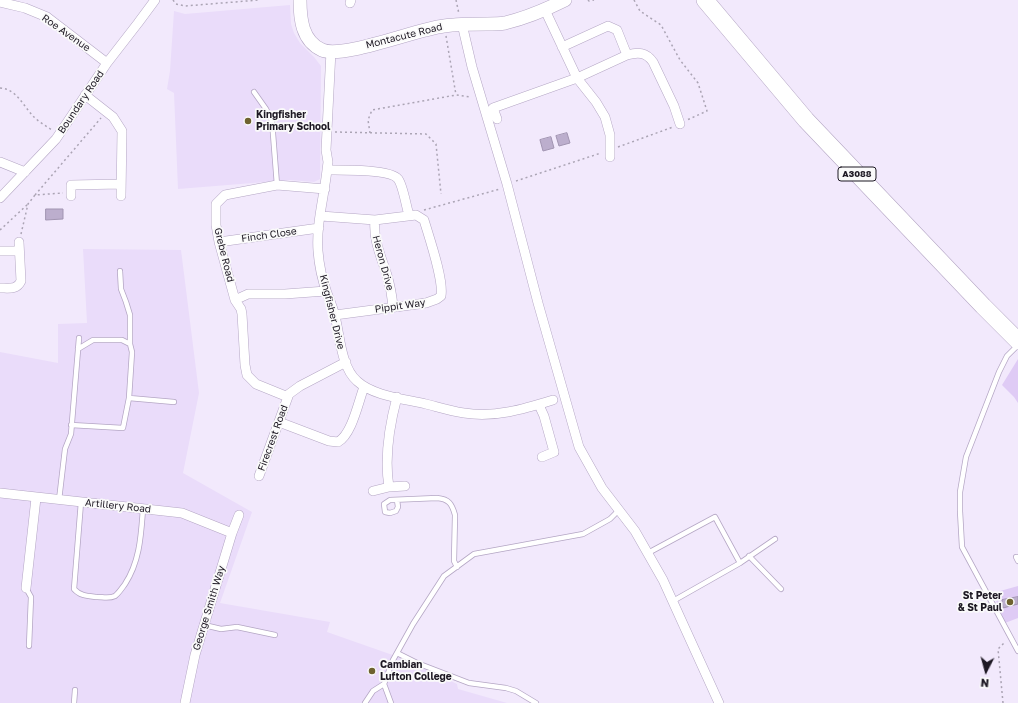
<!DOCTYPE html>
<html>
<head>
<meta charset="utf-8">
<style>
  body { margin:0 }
  #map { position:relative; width:1018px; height:703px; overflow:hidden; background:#f2e9fc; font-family:"Golos Text",sans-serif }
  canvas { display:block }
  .north { position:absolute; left:966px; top:651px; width:40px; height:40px; -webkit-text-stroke:3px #fafafa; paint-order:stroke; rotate:186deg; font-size:11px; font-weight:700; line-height:16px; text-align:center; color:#1d1823 }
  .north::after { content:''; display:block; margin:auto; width:14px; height:18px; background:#1d1823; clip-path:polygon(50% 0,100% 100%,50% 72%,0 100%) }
</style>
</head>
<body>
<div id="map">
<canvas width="1018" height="703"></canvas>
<div class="north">N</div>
</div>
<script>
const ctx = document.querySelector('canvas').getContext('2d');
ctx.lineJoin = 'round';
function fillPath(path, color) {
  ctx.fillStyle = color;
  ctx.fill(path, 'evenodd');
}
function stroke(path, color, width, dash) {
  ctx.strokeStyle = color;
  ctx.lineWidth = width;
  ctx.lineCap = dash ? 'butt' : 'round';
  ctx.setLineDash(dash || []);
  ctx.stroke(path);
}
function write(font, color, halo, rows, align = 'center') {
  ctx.font = font + ' "Golos Text",sans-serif';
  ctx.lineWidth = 3.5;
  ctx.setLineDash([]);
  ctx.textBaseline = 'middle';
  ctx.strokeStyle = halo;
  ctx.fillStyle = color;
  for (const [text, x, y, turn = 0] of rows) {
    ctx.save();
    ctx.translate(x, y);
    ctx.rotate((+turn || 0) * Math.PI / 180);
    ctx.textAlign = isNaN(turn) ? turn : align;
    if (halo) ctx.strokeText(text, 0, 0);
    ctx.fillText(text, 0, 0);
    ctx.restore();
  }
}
fillPath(new Path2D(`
  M290,5L291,24L294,33L300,43L314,57L321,66L320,179L314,182L290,180L178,189L174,93L167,89L170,71L174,11L185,14Z
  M83,249L181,250L199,393L183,473L252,512L220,603L330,622L327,632L404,659L457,684L458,689L507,703H0V352L58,363V324L87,323Z`), '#eadcfa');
fillPath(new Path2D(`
  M1018,359V403L1014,397L1002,385Z
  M1018,586V618L1005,623L993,593Z`), '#dfcbf5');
const building = new Path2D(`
  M567,133L570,143L559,146L556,136Z
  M551,137L554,148L543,151L540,140Z
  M46,209H63V219L46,220Z
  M1018,597V604L1003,608L1002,600Z`);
fillPath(building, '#bcaecd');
stroke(building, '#a194b1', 1);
const lane = new Path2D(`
  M254,92L266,109L272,121L277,185
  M120,271L121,289L126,302L130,315V344
  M1018,345L1007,356L999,372L966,457L960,492V511L962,547L1018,651
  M78,349L93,340H122L130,344L132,352L129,398
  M71,425L123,428L129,398L174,402
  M59,500L65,449L71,434L79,338
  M397,500L398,507L396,511L390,513L385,512L384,504L390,500L437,498C449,499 452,504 455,515L454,561L457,567
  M81,502L74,589C80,596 88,596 97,597C103,597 109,599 115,596C119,593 122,588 125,584C140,561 141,535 143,509
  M648,553L715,517L740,563L673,601
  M749,556L781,589
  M1018,557H1016L1018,561
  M740,563L775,539
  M26,588L31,597L29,646
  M204,625L221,629L237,627L275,635
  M397,653L417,663L469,683L506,688L516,691L536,703
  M74,703L75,690
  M365,703L373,691L384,684
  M391,703L384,684L393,660L413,624L444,576L474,554L583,534L610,519L619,510`);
const street = new Path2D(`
  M0,2L25,8L47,17L107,63
  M350,3L351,0
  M545,10L577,78L596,102L605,117L610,135V157
  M462,24L472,67L507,184L538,303L579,447L602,488L635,531L663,580L719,703
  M562,47L608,26L617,30L627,55
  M331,51L326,150L328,162L327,170C324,197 316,225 318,251C319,264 323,282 327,293C330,301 333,308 335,316C340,336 341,367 357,381C373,396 405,399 426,404C438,407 451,411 464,413C495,418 524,409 553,400
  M85,95L113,117L122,131L121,196
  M497,119L493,108L577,78L627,55C638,52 646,52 653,62L674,106L680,124
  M0,162L25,172
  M327,170C341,170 391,169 398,179C403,185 406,206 409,215
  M71,196V185L121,184
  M0,198L56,139L107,63L138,23L155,0
  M321,216L375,220L416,215L424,220C429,237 444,280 441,296L437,299L426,303L335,315
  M375,220C373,240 381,256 387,275C390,285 392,296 393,306
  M219,242L319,228
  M0,251H19
  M0,288C9,288 17,290 21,281L19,242
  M235,300L248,294H285L326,291
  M288,397L256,384L247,375L245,365L242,314L241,309L235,300L219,242L216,225V204L225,195L277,185L325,189
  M539,405L544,416L554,452L542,457
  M279,422L329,441L338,442C352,434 358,403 364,387
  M259,476L289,394L300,386L346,362
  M389,487C384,457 389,427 397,397
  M373,491L389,487L405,486
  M0,493L182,513L232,533
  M26,588L36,498
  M185,703L195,655L232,533L239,515`);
const secondary = new Path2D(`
  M300,0C300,19 302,41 322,50C343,59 417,29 444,26C458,24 472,24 487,24C493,24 499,24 505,23C526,18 545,10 565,0`);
const highway = new Path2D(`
  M705,0L806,120L983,306L1018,341`);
stroke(lane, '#b4a6c4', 6);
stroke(street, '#b4a6c4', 10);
stroke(secondary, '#b4a6c4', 14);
stroke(highway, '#b4a6c4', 18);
stroke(new Path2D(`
  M173,0L176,4L185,6L259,0
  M456,0L459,14
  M588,0L589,1L594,0
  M634,0L640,11L661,25L680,60L698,83L707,111L687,120
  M446,36L456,95
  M0,88C17,89 23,106 34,117C39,122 46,126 52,130
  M335,132L426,134L436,144L441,194
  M370,133L368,120L372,110L456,95L471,97
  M618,147L673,127
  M516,181L601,153
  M35,195L101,118
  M424,210L500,189
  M0,230L28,204
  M21,234L28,204L35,195L63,193
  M1003,703L998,649L1005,642`), '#aba4b4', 1.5, [2, 3]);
stroke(lane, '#fff', 4.5);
stroke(street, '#fff', 9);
stroke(secondary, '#fff', 13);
stroke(highway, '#fff', 17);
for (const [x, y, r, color] of [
  [248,121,4,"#6e622f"],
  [1010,602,4,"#6e622f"],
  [372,671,4,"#6e622f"]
]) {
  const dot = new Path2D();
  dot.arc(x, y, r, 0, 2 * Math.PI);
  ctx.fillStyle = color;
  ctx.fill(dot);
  stroke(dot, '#fafafa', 1.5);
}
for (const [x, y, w] of [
  [857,174,38]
]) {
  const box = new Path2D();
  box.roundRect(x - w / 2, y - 7, w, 14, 3);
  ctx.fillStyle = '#fafafa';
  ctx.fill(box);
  stroke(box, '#1d1823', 1);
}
write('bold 9px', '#1d1823', null, [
  ["A3088",857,174]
]);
write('10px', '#1d1823', '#fafafa', [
  ["Roe Avenue",66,33,35],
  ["Montacute Road",404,36,-14],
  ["Boundary Road",81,102,-56],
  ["Finch Close",269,235,-8],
  ["Grebe Road",224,255,76],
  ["Heron Drive",383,263,75],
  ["Pippit Way",400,306,-8],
  ["Kingfisher Drive",332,312,76],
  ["Firecrest Road",273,438,-70],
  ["Artillery Road",118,506,6],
  ["George Smith Way",209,608,-73]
]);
write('bold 10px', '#1d1823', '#fafafa', [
  ["Kingfisher",256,115],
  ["Primary School",256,127],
  ["St Peter",1002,596,"right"],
  ["& St Paul",1002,608,"right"],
  ["Cambian",380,665],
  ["Lufton College",380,677]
], 'left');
</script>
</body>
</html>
